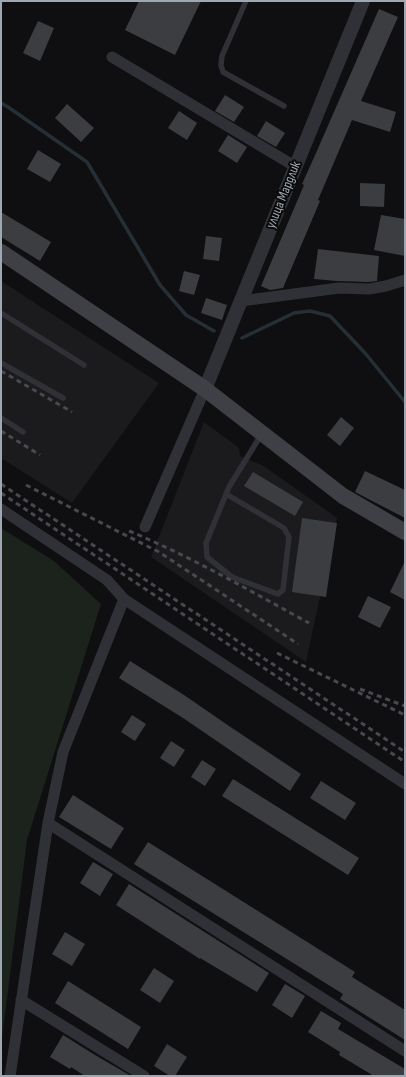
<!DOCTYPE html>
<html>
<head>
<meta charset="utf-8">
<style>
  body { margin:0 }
  #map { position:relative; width:406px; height:1077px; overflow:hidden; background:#0f0f11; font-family:"Sofia Sans Condensed",sans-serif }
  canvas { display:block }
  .frame { position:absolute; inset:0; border:2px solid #9fa7b3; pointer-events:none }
</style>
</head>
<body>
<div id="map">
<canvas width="406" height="1077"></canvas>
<div class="frame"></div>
</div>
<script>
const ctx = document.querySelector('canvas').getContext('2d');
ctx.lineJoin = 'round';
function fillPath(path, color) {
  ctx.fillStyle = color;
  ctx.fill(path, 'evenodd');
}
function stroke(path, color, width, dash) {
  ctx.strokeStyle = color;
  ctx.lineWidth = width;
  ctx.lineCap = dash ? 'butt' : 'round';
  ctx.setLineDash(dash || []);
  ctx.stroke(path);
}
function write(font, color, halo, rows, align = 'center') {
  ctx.font = font + ' "Sofia Sans Condensed",sans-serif';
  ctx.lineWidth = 4;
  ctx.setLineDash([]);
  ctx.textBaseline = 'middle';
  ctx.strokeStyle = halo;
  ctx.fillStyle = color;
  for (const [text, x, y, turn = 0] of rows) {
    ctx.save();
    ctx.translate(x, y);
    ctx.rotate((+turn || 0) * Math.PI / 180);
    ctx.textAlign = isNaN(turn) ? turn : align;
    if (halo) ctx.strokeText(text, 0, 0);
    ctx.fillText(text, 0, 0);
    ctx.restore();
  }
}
fillPath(new Path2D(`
  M1,281L159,383L72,503L1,458Z
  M204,422L239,448L240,456L264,466L337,518L306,662L151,557Z`), '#1b1b1e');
fillPath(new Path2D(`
  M1,528L54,561L101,604L27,840L1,1046Z`), '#1b231c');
stroke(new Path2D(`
  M1,103L8,107L87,162L160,285L186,315L214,331
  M242,338L294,313L310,311L330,316L365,353L405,402`), '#252f35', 3.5);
fillPath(new Path2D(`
  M139,1H201L175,55L125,30Z
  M379,9L398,17L361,101L396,112L390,132L352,120L318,200L320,201L283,288L270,290L261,286L304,185L302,184L316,153Z
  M38,21L54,28L40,61L23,53Z
  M225,95L244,107L234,122L215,111Z
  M67,104L94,128L81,142L55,118Z
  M179,111L197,123L187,140L168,128Z
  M266,121L285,133L276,147L257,136Z
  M228,135L247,147L237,163L218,151Z
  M38,150L61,164L50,182L27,169Z
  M360,183L385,184L384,207L360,206Z
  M1,212L51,242L40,261L1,237Z
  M381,215L405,219V256L374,250Z
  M206,236L222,238L219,261L203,259Z
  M318,249L379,256L377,281L368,282L337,281L314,279Z
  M184,271L200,275L194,295L179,291Z
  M206,298L227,305L222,320L201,313Z
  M341,417L354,428L340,446L327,435Z
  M365,471L405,490V518L355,492Z
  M253,472L303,502L295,516L244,486Z
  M302,518L337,523L326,597L292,592Z
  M405,561V600L390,592Z
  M368,596L391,607L380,628L358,617Z
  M130,661L184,695L229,726L301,774L290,791L183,718L119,678Z
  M132,715L146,724L135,741L121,732Z
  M171,741L185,750L174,767L160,758Z
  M202,760L216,769L205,786L191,777Z
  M233,779L359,858L348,875L222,796Z
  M321,781L356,803L345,820L310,798Z
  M73,795L124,828L111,849L59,817Z
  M148,842L355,972L352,977L405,1010V1040L340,999L343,994L134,864Z
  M93,862L113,874L100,896L80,883Z
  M129,884L269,973L257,992L200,958V959L116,905Z
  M65,932L85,944L72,966L52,954Z
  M154,968L174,981L160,1003L140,990Z
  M68,981L141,1027L128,1049L55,1003Z
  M285,984L305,996L292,1018L272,1005Z
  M321,1011L341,1023L338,1029L405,1069V1076H374L339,1055L340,1052L308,1032Z
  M63,1035L95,1055L131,1076H85L71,1067L70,1069L50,1057Z
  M167,1044L187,1057L175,1076H170L154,1066Z`), '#3b3d41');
stroke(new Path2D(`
  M246,1L222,56L221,65L223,72L284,106
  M1,313L84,365
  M1,363L63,398
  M1,418L23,432
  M226,494L284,528L289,537L283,590L278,594L232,577L207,557L206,543L229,487L261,435`), '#303136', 5.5);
stroke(new Path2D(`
  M112,57L296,167
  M241,301L339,288L369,289L386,286L405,280
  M1,509L107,580L124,599L405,784
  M145,527L205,389
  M48,823L405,1051
  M21,1000L144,1076
  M10,1076L48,823L63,752L124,599`), '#303136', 11);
stroke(new Path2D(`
  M205,389L363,1`), '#303136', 14);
stroke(new Path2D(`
  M1,252L205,389L343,496L405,532`), '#3e4046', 16);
stroke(new Path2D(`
  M1,371L72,412
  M1,431L40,455
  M1,484L405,752
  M26,485L159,552L298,644
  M1,493L405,762
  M129,531C192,557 250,591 309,623
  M277,653L405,715
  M360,689L405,706`), '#47494f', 3, [5, 4]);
write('14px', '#9fa7b3', '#0a0a0b', [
  ["улица Мардлик",284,195,-68]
]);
</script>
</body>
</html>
